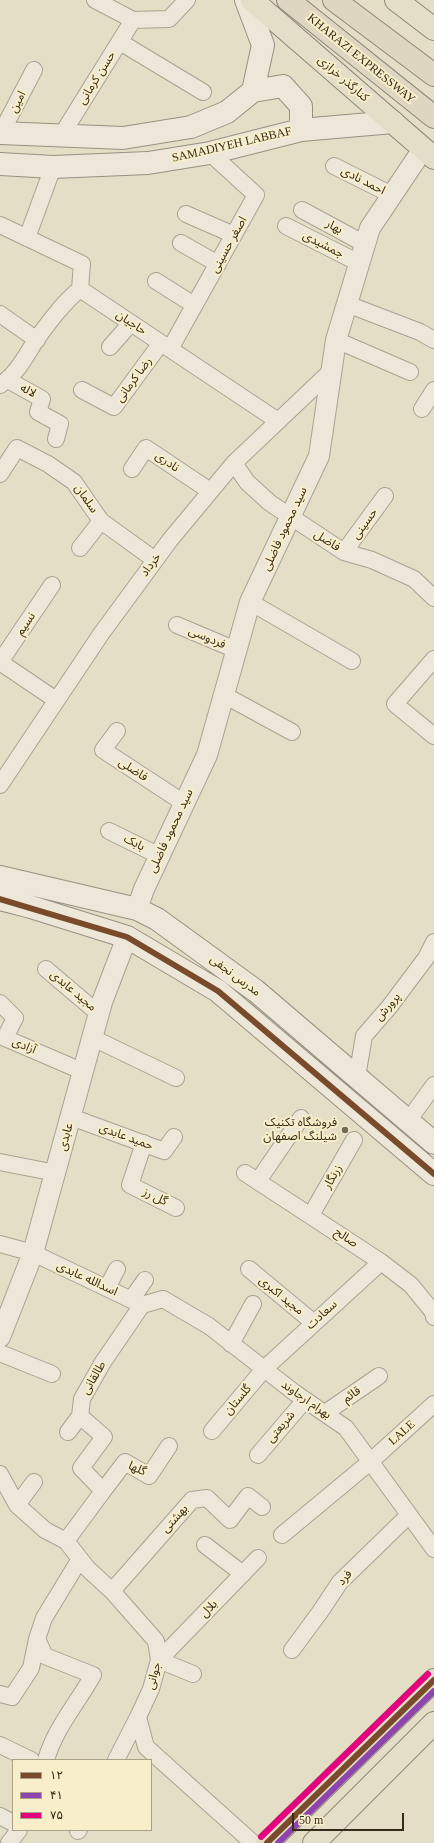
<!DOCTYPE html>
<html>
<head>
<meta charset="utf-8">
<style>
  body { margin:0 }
  #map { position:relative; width:434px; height:1843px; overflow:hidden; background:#e4dec6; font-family:"Times New Roman",serif }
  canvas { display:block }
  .legend { position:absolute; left:12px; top:1759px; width:140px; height:72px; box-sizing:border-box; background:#f8eec9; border:1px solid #aaa083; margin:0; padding:5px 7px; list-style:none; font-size:12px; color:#362a19 }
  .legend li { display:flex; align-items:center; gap:8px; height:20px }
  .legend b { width:20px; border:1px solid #aaa083 }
  .scale { position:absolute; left:292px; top:1813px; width:112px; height:18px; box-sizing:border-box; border:2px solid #362a19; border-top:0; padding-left:5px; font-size:12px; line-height:14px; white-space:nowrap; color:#362a19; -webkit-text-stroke:3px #f8eec9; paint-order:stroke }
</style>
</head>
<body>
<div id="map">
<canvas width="434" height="1843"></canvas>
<ul class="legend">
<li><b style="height:5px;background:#7a4b2a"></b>۱۲</li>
<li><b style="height:5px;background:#8e44ad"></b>۴۱</li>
<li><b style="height:5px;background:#e5007d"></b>۷۵</li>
</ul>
<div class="scale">50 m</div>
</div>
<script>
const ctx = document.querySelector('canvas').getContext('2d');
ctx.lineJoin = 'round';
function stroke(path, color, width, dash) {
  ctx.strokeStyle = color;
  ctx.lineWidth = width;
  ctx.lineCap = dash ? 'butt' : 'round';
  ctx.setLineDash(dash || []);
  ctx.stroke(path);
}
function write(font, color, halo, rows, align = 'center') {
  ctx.font = font + ' "Times New Roman","Noto Sans Arabic",serif';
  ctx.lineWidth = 4;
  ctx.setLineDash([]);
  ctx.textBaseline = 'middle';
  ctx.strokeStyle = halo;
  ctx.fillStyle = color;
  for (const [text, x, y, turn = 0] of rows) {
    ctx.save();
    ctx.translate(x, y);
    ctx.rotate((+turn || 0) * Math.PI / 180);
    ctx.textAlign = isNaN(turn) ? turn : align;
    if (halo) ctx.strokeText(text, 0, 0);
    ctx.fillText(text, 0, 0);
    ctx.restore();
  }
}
const minor = new Path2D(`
  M95,0L133,20L169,19L187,0
  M120,42L203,92
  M1,133L34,70
  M61,136L133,20
  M334,166L392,195
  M302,210L365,244
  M186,214L234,235
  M0,225L82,264L80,289L278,421
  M286,226L359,263
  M27,238L53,167
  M181,243L218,264
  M156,281L194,305
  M347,304L420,332L434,340
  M0,314L37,340
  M336,340L410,372
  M110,347L131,323
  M170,349L256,195L210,153
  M8,380L42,399L38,412L60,424L56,439
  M0,385C17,374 25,357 36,340C49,322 63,303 80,289
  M82,390L114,407L161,343
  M422,409L434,390
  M234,463L247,482L270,503L344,552L372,560L414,579L434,598
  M132,469L146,448L210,491
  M0,474L17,448L48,464L74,482L101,521L155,560
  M80,548L101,521
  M344,552L385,496
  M250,602L352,661
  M177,625L236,650
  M434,659L395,704L434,736
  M0,662L52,585
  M0,662L56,700
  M224,695L292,732
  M117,731L103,750L184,803
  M0,785L101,634L170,540L234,463L332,370
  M109,831L160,856
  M46,969L99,1014
  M0,1003L15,1018L5,1038L84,1072
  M93,1038L176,1078
  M357,1077L364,1036L390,1006L426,958L434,942
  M71,1117L164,1151L174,1137
  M408,1121L434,1085
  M144,1143L130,1185L176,1208
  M0,1162L56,1173
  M245,1173L381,1262L411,1285L433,1312L434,1317
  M258,1181L301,1118
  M311,1215L354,1140
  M0,1244L33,1253L142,1305
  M249,1269L314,1323
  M107,1288L117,1269
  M131,1300L145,1280
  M142,1305L163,1299L209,1326L295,1393L346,1428L434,1549
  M231,1344L253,1304
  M0,1353L52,1374
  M325,1413L379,1376
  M212,1431L264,1369L381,1262
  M68,1432L80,1416
  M258,1455L305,1400
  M0,1474L17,1505L45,1530L66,1541L88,1569L112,1591L156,1641L159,1660L151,1689L138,1717L146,1747L253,1843
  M103,1491L125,1462L149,1476L169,1446
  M17,1505L34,1482
  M282,1535L370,1462L434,1404
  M66,1541L103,1491L81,1468L104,1437L80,1416L82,1399L103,1362L142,1305
  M205,1545L243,1574
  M112,1591L192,1500L207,1498L230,1520L248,1496L262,1507
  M292,1650L320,1612L340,1582L409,1515
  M193,1674L159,1660L258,1558
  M0,1694L12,1697L31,1668L37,1639
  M0,1745L31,1760
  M46,1760C55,1728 77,1704 93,1675L45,1656L37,1639L44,1618L80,1559
  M116,1760L138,1717
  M0,1816L13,1823
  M78,1831L79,1830
  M9,1843L19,1830`);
const tertiary = new Path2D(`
  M137,909L144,889L207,755L250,602L319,456L336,340L370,228L423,149
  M0,1337L33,1253L102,1002L127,937`);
const secondary = new Path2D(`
  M253,91L283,86L301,106V130
  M0,133L123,138L191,127L227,112L253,91L263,45L246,0
  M0,164L53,167L148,163L210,153L301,130L393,122
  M0,877L137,909L157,919L256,991L434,1143
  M0,899L31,907L127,937L218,991L434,1174`);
const primary = new Path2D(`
  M252,0L434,158
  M396,0L434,29
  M267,1843L434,1680
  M314,1843L434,1723`);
const trunk = new Path2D(`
  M288,0L434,117
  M334,0L434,75`);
stroke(minor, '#a8a291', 18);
stroke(tertiary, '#a8a291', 22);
stroke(secondary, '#989080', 24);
stroke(primary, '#8d8777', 24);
stroke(trunk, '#8d8777', 24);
stroke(minor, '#ece7d9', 16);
stroke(tertiary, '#ece7d9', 20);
stroke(secondary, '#ece7d9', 22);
stroke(primary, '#e4dec9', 22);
stroke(trunk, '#ded6c0', 22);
stroke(new Path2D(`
  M0,899L127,937L218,991L434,1174
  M267,1843L434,1680`), '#7a4b2a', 6);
stroke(new Path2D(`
  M278,1843L434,1691`), '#8e44ad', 6);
stroke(new Path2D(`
  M261,1837L428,1674`), '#e5007d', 6);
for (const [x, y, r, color] of [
  [345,1130,4,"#736956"]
]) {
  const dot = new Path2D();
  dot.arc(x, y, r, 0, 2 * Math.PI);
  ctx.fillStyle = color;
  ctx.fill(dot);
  stroke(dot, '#f8eec9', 1.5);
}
write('12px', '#362a19', '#f8eec9', [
  ["KHARAZI EXPRESSWAY",361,59,39],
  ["حسن کرمانی",97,78,-58],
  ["کنارگذر خرازی",343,79,41],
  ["امین",18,102,-63],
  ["SAMADIYEH LABBAF",232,145,-13],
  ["احمد نادی",363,181,27],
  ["بهار",334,227,28],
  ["اصغر حسینی",229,245,-61],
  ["جمشیدی",323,245,27],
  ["حاجیان",131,323,34],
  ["رضا کرمانی",134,380,-54],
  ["لاله",28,391,29],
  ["نادری",167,462,35],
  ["سلمان",86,499,55],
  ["حسینی",365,524,-54],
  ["سید محمود فاضلی",285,529,-65],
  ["فاضل",327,541,33],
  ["خرداد",151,565,-54],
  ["نسیم",26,624,-56],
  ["فردوسی",207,638,23],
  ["فاضلی",133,770,33],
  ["سید محمود فاضلی",171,831,-65],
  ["بابک",134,843,26],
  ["مدرس نجفی",235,976,37],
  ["مجید عابدی",73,991,40],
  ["پرورش",388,1007,-50],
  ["آزادی",24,1046,23],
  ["عابدی",66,1137,-75],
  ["حمید عابدی",126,1137,20],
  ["زرنگار",333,1177,-60],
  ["گل رز",155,1197,26],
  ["صالح",346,1238,34],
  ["اسدالله عابدی",87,1279,25],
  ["مجید اکبری",281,1296,39],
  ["سعادت",322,1315,-42],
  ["طالقانی",94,1378,-59],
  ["قائم",352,1395,-34],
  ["گلستان",238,1400,-50],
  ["بهرام ارجاوند",306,1400,35],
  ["شریعتی",281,1427,-50],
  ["LALE",402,1433,-42],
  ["گلها",137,1469,25],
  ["بهشتی",175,1519,-48],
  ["فرد",345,1578,-49],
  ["بلال",209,1609,-46],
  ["جوانی",154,1676,-75]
]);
write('12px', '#362a19', '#f8eec9', [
  ["فروشگاه تکنیک",337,1123],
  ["شیلنگ اصفهان",337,1137]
], 'right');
</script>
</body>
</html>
